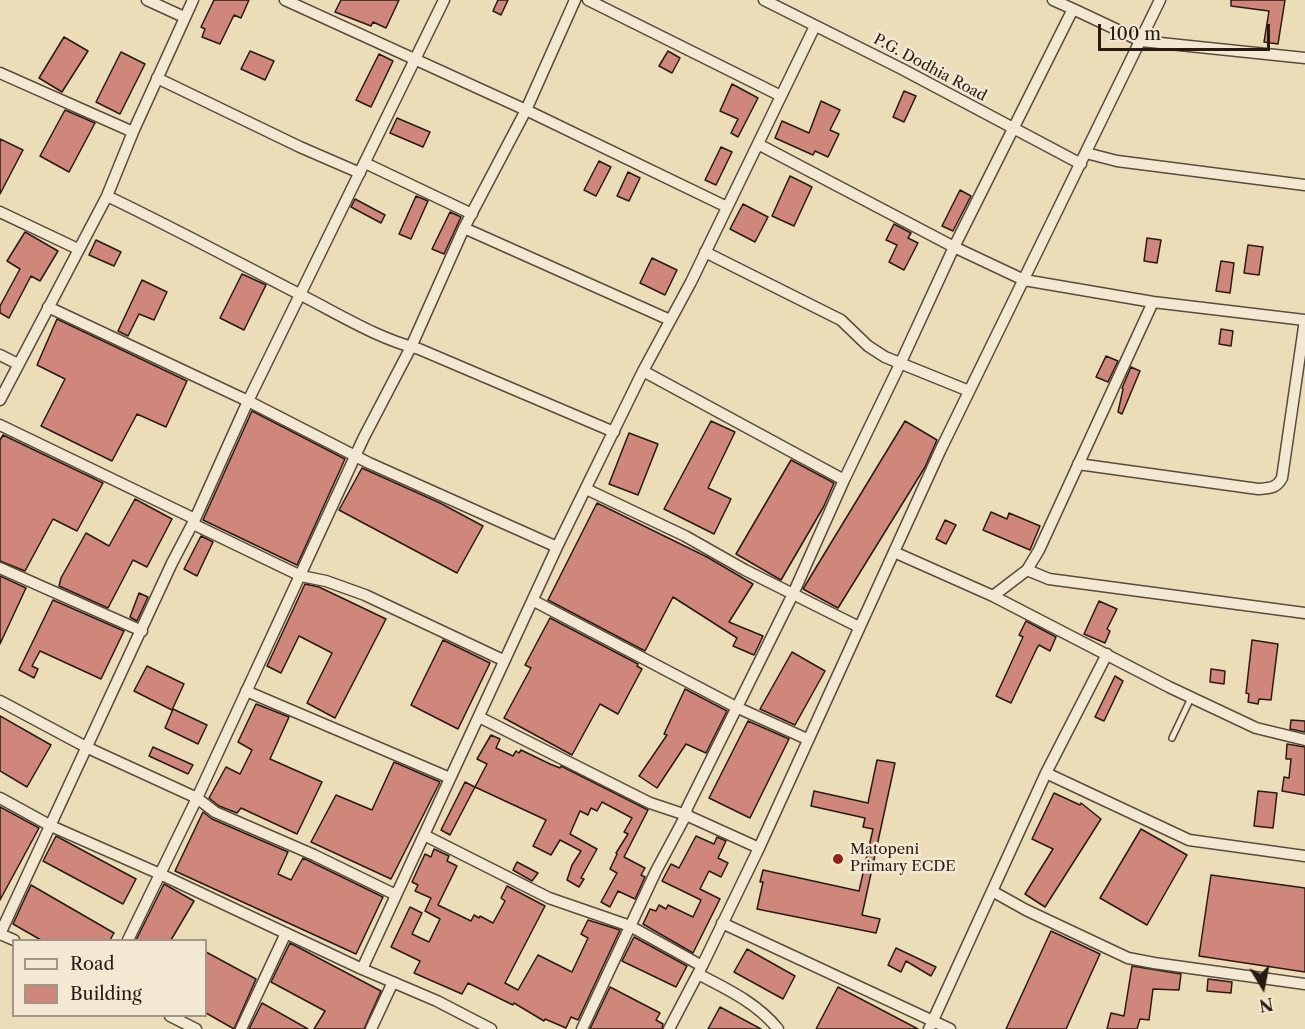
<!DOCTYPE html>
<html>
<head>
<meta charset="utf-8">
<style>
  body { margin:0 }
  #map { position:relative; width:1305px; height:1029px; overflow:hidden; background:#ecddb9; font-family:"Libre Caslon Text",serif }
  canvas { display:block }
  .legend { position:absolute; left:12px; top:939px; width:195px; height:78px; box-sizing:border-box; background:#f3e9d2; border:2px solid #a29686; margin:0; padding:8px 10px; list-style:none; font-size:18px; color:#291a13 }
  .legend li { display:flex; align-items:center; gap:12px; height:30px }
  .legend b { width:30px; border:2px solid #a29686 }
  .north { position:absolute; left:1233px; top:957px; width:60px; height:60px; -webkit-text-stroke:4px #f3e9d2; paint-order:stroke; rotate:170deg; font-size:16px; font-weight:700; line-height:24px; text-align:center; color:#291a13 }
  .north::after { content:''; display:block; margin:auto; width:21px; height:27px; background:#291a13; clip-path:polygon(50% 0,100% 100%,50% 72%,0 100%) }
  .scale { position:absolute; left:1098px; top:24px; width:172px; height:27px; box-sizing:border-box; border:3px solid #291a13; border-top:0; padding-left:8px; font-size:18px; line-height:21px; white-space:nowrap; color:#291a13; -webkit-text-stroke:4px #f3e9d2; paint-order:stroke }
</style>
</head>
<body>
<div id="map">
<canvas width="1305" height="1029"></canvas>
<ul class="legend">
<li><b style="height:8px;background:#f3e9d2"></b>Road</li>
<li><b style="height:16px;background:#d0877b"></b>Building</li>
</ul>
<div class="north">N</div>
<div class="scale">100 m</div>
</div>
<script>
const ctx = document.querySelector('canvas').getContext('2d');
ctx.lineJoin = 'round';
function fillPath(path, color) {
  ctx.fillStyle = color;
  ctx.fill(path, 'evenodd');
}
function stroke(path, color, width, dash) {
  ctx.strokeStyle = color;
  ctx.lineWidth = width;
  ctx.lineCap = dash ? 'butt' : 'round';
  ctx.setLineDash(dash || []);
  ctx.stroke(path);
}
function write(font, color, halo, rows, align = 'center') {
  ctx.font = font + ' "Libre Caslon Text",serif';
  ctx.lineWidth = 5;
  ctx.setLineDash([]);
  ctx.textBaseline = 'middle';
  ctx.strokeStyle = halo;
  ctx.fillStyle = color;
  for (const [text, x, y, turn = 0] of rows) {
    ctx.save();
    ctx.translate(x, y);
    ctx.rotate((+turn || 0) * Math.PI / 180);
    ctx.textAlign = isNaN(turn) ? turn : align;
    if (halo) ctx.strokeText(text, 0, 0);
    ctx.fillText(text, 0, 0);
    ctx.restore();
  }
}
const building = new Path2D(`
  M214,0H249L241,18L234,15L220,44L202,37L205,29L201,27Z
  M341,0H399L386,28L373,22L371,26L335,12Z
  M498,0H508L501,15L493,11Z
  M1231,0H1285L1278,44L1264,42L1269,11L1231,6Z
  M64,37L88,51L62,92L39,78Z
  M250,51L274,61L265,80L241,69Z
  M668,51L680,58L672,73L659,66Z
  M121,52L145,64L120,114L96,102Z
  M379,54L393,61L371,107L356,100Z
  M732,84L758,98L738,137L731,133L738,119L720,111Z
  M904,91L916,96L904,122L893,117Z
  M821,101L840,110L830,130L839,134L828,157L815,151L813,155L775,138L782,121L809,133Z
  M65,110L95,123L69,172L40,156Z
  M397,118L430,132L423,147L390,133Z
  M0,139L23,150L0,194Z
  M721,147L732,152L716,185L705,180Z
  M599,161L611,167L596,196L584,190Z
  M628,172L640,178L629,201L617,196Z
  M790,176L812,187L794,226L772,216Z
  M960,190L971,196L953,231L942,226Z
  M416,196L428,201L411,239L399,234Z
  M355,199L385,215L381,223L351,207Z
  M743,204L768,217L755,242L730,229Z
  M450,212L461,217L444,254L432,249Z
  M894,224L911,233L908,238L918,243L904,270L889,262L897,245L886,240Z
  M25,232L58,251L40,281L31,276L9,318L0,313V306L20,269L7,261Z
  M1147,238L1161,240L1157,263L1144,261Z
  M96,240L121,252L114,266L89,255Z
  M1248,245L1263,247L1259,275L1244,273Z
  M652,258L677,270L665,295L640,283Z
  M1221,261L1234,263L1230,293L1216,291Z
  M242,274L266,285L244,330L220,318Z
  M142,280L167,292L154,320L139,314L128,336L118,331Z
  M57,319L187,381L166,427L137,414L112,461L41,426L65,379L37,365Z
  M1221,329L1233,331L1231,346L1219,344Z
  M1106,356L1118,361L1108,382L1096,377Z
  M1131,367L1140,371L1122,414L1118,412L1123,389L1122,388Z
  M252,411L345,459L297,565L203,520Z
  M711,421L735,432L708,488L731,499L714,534L664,509Z
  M905,421L937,440L925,467L838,608L803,589Z
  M629,433L658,444L638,495L609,484Z
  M3,435L103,483L77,531L53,519L25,571L0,561V440Z
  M791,460L834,483L824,506L781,580L736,554Z
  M362,468L440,503L483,526L457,573L339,510Z
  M135,499L172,519L147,567L133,560L108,608L59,586L61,578L86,533L109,546Z
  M597,503L707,557L753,584L729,622L763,636L754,655L733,646L737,638L673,597L645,651L548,600Z
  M991,512L1007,519L1009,513L1040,526L1030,550L983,530Z
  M945,520L956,525L946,544L936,539Z
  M201,536L213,542L197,576L184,569Z
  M0,576L26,588L0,644Z
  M305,584L319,587L386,619L335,718L307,703L332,653L299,636L281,673L267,666Z
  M139,593L148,597L137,621L130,617Z
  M53,600L124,631L101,679L40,651L32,666L38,669L34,678L19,670Z
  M1099,601L1117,609L1107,629L1110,631L1105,643L1084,634Z
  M550,618L638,664L637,666L642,669L618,714L600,704L572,755L504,718L531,668L525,665Z
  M1026,621L1056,637L1050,651L1039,645L1037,648L1011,703L996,696L1023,637L1019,635Z
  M443,640L490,663L458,729L411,705Z
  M1252,640L1278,644L1271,700L1259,699L1258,704L1248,702L1249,694L1246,693Z
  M792,652L825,671L795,725L760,709Z
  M147,666L184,684L172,710L134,691Z
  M1211,669L1225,671L1224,684L1210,682Z
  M1115,676L1123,681L1104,721L1095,717Z
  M685,689L727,711L706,753L686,744L657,788L639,776L667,735L664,734Z
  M256,704L289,717L270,759L322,782L297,834L241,808L237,813L219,806L209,798L226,767L240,774L252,750L238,742Z
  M173,709L207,725L198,744L165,728Z
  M0,716L51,745L27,787L0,771Z
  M1291,720L1305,721V732L1290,729Z
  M748,721L789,739L750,818L709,798Z
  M491,735L500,739L496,748L513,756L516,751L519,753L521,750L550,764L560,768L561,766L648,810L624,857L645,868L641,875L645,877L635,899L618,891L610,907L601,902L617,873L610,869L617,854L616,853L628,834L624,832L632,818L602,802L597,811L591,808L588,815L580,811L570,834L597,849L581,878L584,879L579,887L567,880L572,865L581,851L560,840L551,855L533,846L546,820L475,787L487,764L477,759Z
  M1287,744L1305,747V795L1282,791L1284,777L1289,778L1291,759H1286Z
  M153,747L193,765L188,774L149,756Z
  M877,760L895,763L862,915L880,919L876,933L757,909L763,882H760L763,870L859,891L873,829L863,827L865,818L811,806L814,791L868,803Z
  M394,762L440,782L391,879L311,842L336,795L372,810Z
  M465,782L475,787L450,835L441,830Z
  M1258,791L1277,793L1273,828L1254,826Z
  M1054,793L1080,805L1081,803L1101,819L1045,907L1025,894L1053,849L1032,839Z
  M0,807L39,828L0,900Z
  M203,812L212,819L288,852L278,874L291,880L303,858L383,897L356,954L175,871Z
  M1141,829L1187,855L1147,925L1100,898Z
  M56,836L136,879L123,904L43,861Z
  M696,836L714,844L717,837L726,841L718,858L728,863L721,877L709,871L700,889L720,899L693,953L643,924L650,909L656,911L659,905L666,909L668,905L693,917L701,900L662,881L671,864L679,868Z
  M434,849L449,856L447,861L457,866L438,905L471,921L474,915L479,918L480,916L493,923L505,901L501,898L507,886L545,906L505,983L518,990L538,955L572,972L588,938L581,934L588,920L620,930L578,1020L571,1017L566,1028L545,1019L544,1021L514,1003L513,1005L468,983L462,994L414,973L420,961L391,947L410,907L422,913L412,934L429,942L440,919L425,911L431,898L415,891L418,885L412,882L425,854L431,857Z
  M517,862L538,873L532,881L513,870Z
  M1211,875L1305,888V972L1199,956Z
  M164,884L194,901L171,940H136Z
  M31,885L114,933L110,940H41L13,924Z
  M1051,931L1100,954L1066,1029H1006Z
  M634,937L687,966L676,987L622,961Z
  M290,943L381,991L364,1029H314L325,1011L271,982Z
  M896,948L936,967L931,976L906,961L901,972L888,965Z
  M747,949L795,976L783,999L734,972Z
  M206,952L256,979L234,1029L206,1013Z
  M1132,966L1181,974L1179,990L1153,989L1149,1020L1140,1019L1137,1029H1107L1111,1013L1124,1016Z
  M1208,979L1232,982L1231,993L1207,991Z
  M610,987L660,1013L656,1020L663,1024L662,1029H590Z
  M838,987L918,1029H816Z
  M262,1003L308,1029H249Z
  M720,1007L761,1029H708Z`);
fillPath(building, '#d0877b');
stroke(building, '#291a13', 1.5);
const service = new Path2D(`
  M1172,738L1191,698`);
const minor = new Path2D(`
  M147,0L184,17
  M285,0L526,110L727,207
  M588,0L781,96
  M764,0L902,69L1081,164
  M1053,0L1073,9
  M0,73L133,132
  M157,78L300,147L360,173
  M758,144L954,247L1024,280L1153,302L1305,320
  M1086,153L1117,161L1305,185
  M365,163L472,214
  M107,196C172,227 235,261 299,294C339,314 376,338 419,349L614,432
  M0,212L78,249
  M464,228L670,320
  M705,252L841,320L868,346L885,357L969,391
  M48,307L248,401L369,463L557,547
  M0,355L18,364
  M643,371L844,480
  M0,400L107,196L133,132L193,0
  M0,425L195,519
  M1078,464L1258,489C1269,488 1276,489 1282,478L1305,320
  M586,489L685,536L745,570L859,627
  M193,524L301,576L326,581L365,595L503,660
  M894,552L993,596L1169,687L1256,728L1305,740
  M0,568L142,631
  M1027,570L1049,579L1305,613
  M993,596L1027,570L1039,550L1153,302
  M534,601L736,707L807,739
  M246,691L450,778
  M0,701L88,748L197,798L215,812L314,855L396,895
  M479,717L650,803L686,815L759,848
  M1046,773L1189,840L1305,856
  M0,798L51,826L160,874L362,969L437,1001L491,1029
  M424,835L549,898L630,926L702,966
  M992,891L1026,910L1128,958L1154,963L1305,984
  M722,923L950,1029
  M0,934L172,563L195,519L248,401L444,0
  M0,934L14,940
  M128,940L197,798L364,437L411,347L464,228L526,110L575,0
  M362,969L557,547L643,371L691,282L815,26
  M698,974C727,989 757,1003 778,1029
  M170,1016L196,1029
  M241,1029L286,933
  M371,1029L393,982
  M582,1029L656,871L686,815L687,808L793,594L844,480L901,362L954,247L1073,9L1141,41L1305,58
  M669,1029L702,966L759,848L940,451L1160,0
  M929,1029L1046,773L1107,654`);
stroke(service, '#5a4b3c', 8);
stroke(minor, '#5a4b3c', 13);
stroke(service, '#f3e9d2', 5);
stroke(minor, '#f3e9d2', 10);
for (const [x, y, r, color] of [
  [838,859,6,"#8f2418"]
]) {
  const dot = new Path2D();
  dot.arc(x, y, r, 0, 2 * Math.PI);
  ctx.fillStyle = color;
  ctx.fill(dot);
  stroke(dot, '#f3e9d2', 2);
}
write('15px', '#291a13', '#f3e9d2', [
  ["P.G. Dodhia Road",930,68,28]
]);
write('15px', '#291a13', '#f3e9d2', [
  ["Matopeni",850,850],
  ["Primary ECDE",850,867]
], 'left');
</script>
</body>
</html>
